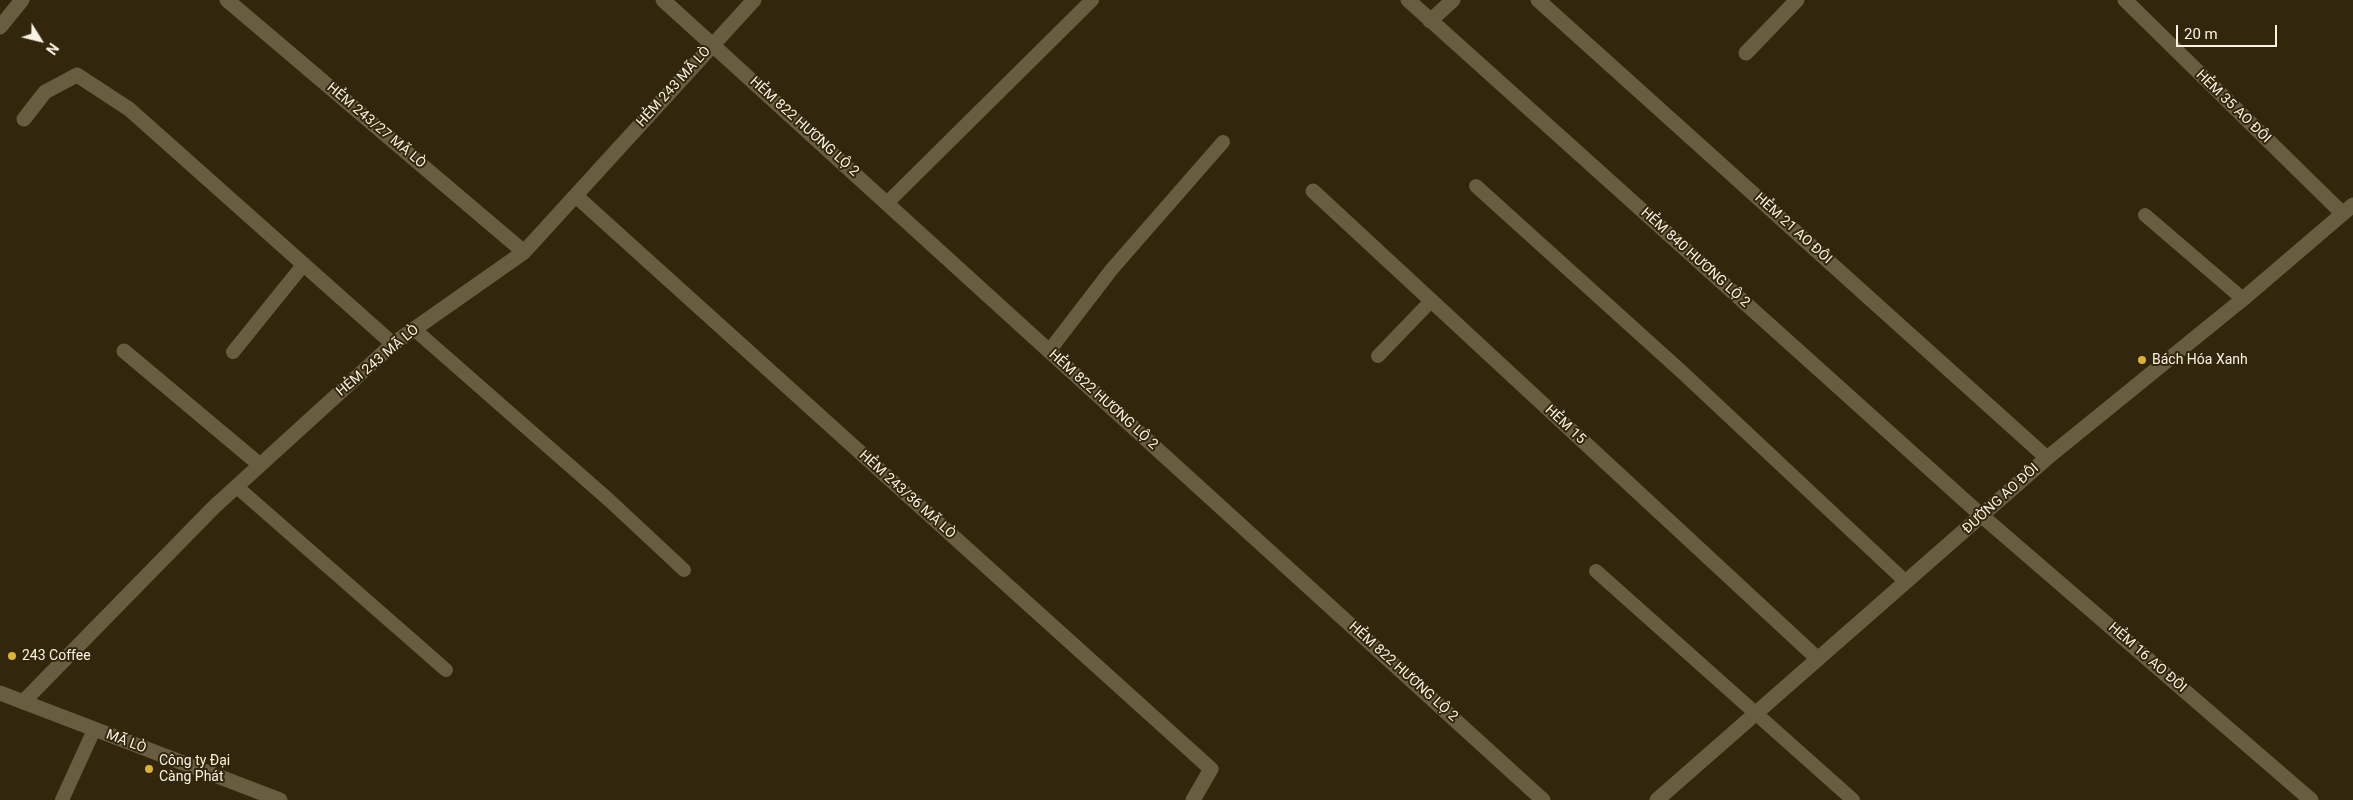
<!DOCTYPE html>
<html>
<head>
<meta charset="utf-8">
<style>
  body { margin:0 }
  #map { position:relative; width:2353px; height:800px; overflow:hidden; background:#32270c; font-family:Roboto,sans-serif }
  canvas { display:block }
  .north { position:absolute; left:15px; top:15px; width:50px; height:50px; -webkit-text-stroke:4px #32270c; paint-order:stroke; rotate:126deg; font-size:14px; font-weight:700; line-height:20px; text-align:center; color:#faf2e3 }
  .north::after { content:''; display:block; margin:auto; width:18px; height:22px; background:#faf2e3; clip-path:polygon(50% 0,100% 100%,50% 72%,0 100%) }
  .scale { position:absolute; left:2176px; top:25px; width:101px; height:22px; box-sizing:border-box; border:2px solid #faf2e3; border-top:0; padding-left:6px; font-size:15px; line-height:18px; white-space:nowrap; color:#faf2e3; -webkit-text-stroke:4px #32270c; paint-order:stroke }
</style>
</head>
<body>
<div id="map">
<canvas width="2353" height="800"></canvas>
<div class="north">N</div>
<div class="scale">20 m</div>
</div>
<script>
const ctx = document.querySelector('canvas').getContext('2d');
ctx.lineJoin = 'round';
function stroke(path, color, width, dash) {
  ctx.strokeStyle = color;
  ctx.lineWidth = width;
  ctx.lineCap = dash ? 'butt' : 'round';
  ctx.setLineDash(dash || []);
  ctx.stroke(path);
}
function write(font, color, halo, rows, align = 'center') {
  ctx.font = font + ' Roboto,sans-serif';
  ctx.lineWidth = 4;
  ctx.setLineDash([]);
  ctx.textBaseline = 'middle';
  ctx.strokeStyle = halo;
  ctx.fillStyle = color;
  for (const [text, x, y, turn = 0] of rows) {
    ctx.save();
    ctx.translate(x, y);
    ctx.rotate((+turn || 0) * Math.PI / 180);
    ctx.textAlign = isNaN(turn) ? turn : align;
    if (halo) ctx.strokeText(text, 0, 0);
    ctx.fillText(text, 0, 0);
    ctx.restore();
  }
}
stroke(new Path2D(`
  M1476,186L1682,372L1906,582
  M887,203L1092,0
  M2145,215L2243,299
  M414,329L609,500L684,570
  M1049,351L1112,269L1223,142
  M233,352L304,264
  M1378,356L1431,301
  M237,487L446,670
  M1596,571L1853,800
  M62,800L94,730`), '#695d41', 14);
stroke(new Path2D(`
  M227,0L524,252
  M663,0L1543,800
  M1408,0L1982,516L2311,800
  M1538,0L2047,458
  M2125,0L2342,213
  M1430,21L1453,0
  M0,27L22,0
  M1746,53L1797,0
  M24,119L45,92L77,75L129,109L393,344
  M1313,191L1818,659
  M576,196L1211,769L1193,800
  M124,351L260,465
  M23,702L214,507L393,344L524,252L754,0`), '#695d41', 15);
stroke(new Path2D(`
  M1657,800L2047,458L2243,299L2353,205`), '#695d41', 15);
stroke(new Path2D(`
  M0,693L280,800`), '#695d41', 15);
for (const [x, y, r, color] of [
  [2142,360,5,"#dbb233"],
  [12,656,5,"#dbb233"],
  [149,769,5,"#dbb233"]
]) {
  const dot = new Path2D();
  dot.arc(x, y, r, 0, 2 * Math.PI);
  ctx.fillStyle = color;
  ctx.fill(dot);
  stroke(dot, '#32270c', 2);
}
write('14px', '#faf2e3', '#32270c', [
  ["HẺM 243 MÃ LÒ",674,87,-48],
  ["HẺM 35 AO ĐÔI",2233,107,44],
  ["HẺM 243/27 MÃ LÒ",376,126,40],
  ["HẺM 822 HƯƠNG LỘ 2",804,127,42],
  ["HẺM 21 AO ĐÔI",1793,229,42],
  ["HẺM 840 HƯƠNG LỘ 2",1695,258,42],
  ["HẺM 243 MÃ LÒ",378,361,-40],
  ["HẺM 822 HƯƠNG LỘ 2",1103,400,42],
  ["HẺM 15",1565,425,43],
  ["HẺM 243/36 MÃ LÒ",907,495,42],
  ["ĐƯỜNG AO ĐÔI",2001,499,-42],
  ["HẺM 16 AO ĐÔI",2147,658,41],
  ["HẺM 822 HƯƠNG LỘ 2",1403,672,42],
  ["MÃ LÒ",126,742,21]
]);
write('14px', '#faf2e3', '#32270c', [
  ["Bách Hóa Xanh",2152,360],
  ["243 Coffee",22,656],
  ["Công ty Đại",159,761],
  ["Càng Phát",159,777]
], 'left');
</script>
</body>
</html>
